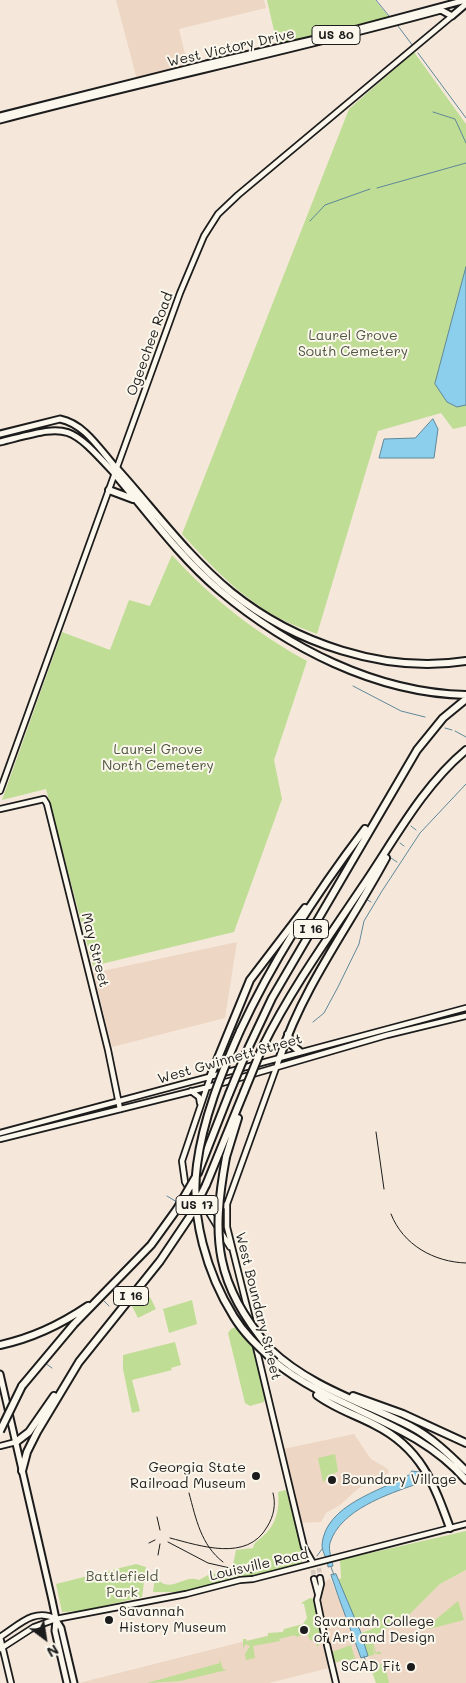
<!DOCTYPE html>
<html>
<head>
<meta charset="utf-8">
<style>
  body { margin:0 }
  #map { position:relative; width:466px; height:1683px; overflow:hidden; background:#f5e8da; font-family:Mali,sans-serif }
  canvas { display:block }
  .north { position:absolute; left:20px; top:1613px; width:50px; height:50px; -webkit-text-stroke:4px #fbf7ec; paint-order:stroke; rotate:149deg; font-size:14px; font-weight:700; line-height:20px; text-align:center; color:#1c1c1c }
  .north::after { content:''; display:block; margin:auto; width:18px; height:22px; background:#1c1c1c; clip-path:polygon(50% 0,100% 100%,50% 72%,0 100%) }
</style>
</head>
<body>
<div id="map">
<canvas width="466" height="1683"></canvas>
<div class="north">N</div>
</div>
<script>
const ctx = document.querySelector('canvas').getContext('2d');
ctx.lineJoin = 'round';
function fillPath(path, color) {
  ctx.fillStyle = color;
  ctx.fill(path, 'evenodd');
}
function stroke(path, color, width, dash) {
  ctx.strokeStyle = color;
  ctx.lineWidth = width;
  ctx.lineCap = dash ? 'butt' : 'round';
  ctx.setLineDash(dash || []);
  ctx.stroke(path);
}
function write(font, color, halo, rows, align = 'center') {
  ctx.font = font + ' Mali,sans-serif';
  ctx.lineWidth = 4;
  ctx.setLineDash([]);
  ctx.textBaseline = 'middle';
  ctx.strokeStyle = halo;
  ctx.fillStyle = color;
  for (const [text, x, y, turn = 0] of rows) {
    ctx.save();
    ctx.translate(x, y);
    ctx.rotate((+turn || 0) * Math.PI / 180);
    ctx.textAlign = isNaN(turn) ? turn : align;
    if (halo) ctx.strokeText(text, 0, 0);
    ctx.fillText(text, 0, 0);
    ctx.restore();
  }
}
fillPath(new Path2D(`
  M116,0H264L266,8L179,29L188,66L137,80Z
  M237,942L225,1018L112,1047L93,973Z
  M354,1434L371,1459L388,1469L389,1473L359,1488L340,1505L326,1513L321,1522L301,1523L283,1449Z
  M466,1570V1683H376L364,1643L381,1632L369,1629L353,1636L361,1658L335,1663L330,1644L323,1646L329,1668L269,1683H79L317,1623L322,1640L329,1638L321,1603L324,1583L330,1578L352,1630L374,1623L375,1627L384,1629L410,1614L440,1584Z`), '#eed6c4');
fillPath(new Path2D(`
  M267,0H375L389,17L277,44Z
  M414,52L466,124V426L453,429L441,413L378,431L317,634C305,629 292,625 281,619C242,599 211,566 182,534L349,109Z
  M172,555C212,599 256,633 307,661L274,760L282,799L234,932L93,966L46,789L2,800L62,632L110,650L129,600L150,606Z
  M150,1297L156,1309L138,1318L132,1306Z
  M192,1300L197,1324L169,1333L163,1309Z
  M236,1327L255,1350L266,1396L264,1402L250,1406L245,1403L228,1333L231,1329Z
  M175,1342L181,1365L171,1368L172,1370L132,1380L140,1411L132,1413L123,1369V1355Z
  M335,1454L338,1471L323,1482L318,1458Z
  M286,1490L302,1551V1564L179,1592H153L155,1577C158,1579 161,1583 164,1584C177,1588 185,1575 199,1580L208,1575L232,1570L236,1550L253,1548C254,1542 259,1540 263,1536C276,1525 280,1509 278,1492Z
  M466,1531V1570L440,1584L410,1614L372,1638L376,1653L379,1651L382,1654H375L372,1644L374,1655L368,1656L361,1633L377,1627L376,1622L358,1628L338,1580L341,1578L340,1560Z
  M136,1564L146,1567L142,1597L81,1611L62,1612L56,1584Z
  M310,1598L313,1599L323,1640L320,1641L318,1647L315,1642L310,1640L307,1634L296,1637L295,1635L279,1639L280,1641L253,1646L255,1658L246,1660L245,1654L250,1646L246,1644L243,1648V1639H246L247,1641L268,1636V1633L283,1632L284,1629L303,1624L307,1618L304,1604L301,1603Z
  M458,1601L464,1620L429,1629L428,1626Z
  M351,1645L355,1659L335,1662L332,1652Z
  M219,1657L223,1669L227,1670L180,1681L147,1683L220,1663Z
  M369,1663L385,1665L389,1683H376Z`), '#bfdd95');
const water = new Path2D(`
  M466,267V405L457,407L447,402L435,384Z
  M433,419L438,429L434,458H379L384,439L415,438Z
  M412,1471L419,1472L421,1477L417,1484C388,1494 340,1510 330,1543C328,1550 332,1559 333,1566L328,1567C328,1559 322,1553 322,1545C325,1505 380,1491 409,1475Z
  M336,1574L361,1633L368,1656L361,1658C351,1630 340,1603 331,1575Z`);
fillPath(water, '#8ccfed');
stroke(water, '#5f8799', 1);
stroke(new Path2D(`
  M376,0L389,16
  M398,26L413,46
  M418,53L466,118
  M433,112L455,119L466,143
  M377,188L466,163
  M310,221L325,205L370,189
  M353,686L401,711L425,717
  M445,728L452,730
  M455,731L466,737
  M411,826L416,830
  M400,843L404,846
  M391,858L397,862
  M366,899L371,902
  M313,1022L324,1013L338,987L359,944L364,921L382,891L420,833L466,784
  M167,1196L177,1202
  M104,1301L109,1306
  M45,1363L52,1368
  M317,1556L322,1549
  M331,1567L334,1575
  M364,1656L367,1664`), '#5f8799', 1);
stroke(new Path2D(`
  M319,1568L320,1578
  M313,1570L314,1579`), '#d4c9be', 4.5, [4.5, 2]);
const tertiary = new Path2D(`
  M0,791L180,293L204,236L218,214L238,195L452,16
  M0,809L44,799L47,804L108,1050L120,1109
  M0,1446L16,1442
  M320,1578L321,1584L317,1600L325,1639
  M314,1579L318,1594
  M327,1645L336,1683`);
const secondary = new Path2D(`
  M211,1075L182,1161L185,1182L193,1195L206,1208L230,1247
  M191,1091L199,1097L200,1103
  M0,1133L466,1008
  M0,1139L205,1088L387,1035L466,1016
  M206,1208L217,1210L227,1204
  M250,1319L227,1227V1204L280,1057
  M251,1326L304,1547L313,1563
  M0,1637C18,1626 34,1607 56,1619
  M0,1637L11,1683
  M0,1649L34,1627L56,1619L186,1594L240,1580L253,1579L466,1524`);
const primary = new Path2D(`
  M0,116L206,64L342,33L466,0
  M0,120C147,81 295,50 441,10L452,16L466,4
  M0,434L60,419C85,424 100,450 117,469
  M0,442C69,425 66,421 115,474
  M0,1374L52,1600L56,1619L55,1631L67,1683
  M56,1620L61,1628L74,1683`);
const motorway = new Path2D(`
  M117,469C154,510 188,557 231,592C294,643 385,674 466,661
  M115,474C148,513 180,557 219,590C287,647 375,693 466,695
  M109,490L133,499
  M240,1031C273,960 317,892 365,829
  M288,1034L291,1044L299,1051
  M262,1048C291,989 330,935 367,880C397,835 424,785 466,750
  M246,1053L272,998L417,750L443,718L466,699
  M280,1057C304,985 350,925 386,858
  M211,1075L250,980L305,908
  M226,1157L238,1118
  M198,1173L229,1094
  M206,1185L244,1092
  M0,1345C33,1338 60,1325 88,1306
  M270,1349C310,1387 362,1402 410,1426C431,1437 449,1454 466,1471
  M275,1362C335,1411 414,1420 466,1480
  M22,1386L74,1324L151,1245L177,1209
  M317,1395C334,1408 356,1415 375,1425C421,1448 434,1484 450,1528
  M353,1396L403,1414L466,1443
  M16,1442L29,1432L54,1396
  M22,1471L27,1452L37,1432L79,1362L160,1261L191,1215`);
stroke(tertiary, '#1c1c1c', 8);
stroke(secondary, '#1c1c1c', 8);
stroke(primary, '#1c1c1c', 9);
stroke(motorway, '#1c1c1c', 10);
stroke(tertiary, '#fbf7ec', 4.5);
stroke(secondary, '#fbf7ec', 4.5);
stroke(primary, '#fbf7ec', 5);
stroke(motorway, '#fbf7ec', 6);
stroke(new Path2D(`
  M376,1132L384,1189
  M391,1214C403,1245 434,1262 466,1263
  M189,1493C196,1519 201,1545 223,1562
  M157,1517L160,1530
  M170,1538C201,1546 247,1562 267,1527C274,1516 276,1504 273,1493
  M168,1542L208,1563L252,1573
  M149,1543L155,1540
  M158,1555L160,1544`), '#1c1c1c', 1);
const motorwayBridge = new Path2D(`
  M240,1031C221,1074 203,1119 197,1165C190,1216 207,1274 234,1317C245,1335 260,1348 275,1362
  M244,1092L262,1048
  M229,1094L246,1053
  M226,1157C211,1240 215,1283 270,1349
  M177,1209L195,1178
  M191,1215L206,1185
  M0,1431L22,1386`);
stroke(motorwayBridge, '#1c1c1c', 10, []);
stroke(motorwayBridge, '#fbf7ec', 6);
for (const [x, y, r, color] of [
  [256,1476,5,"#1c1c1c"],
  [332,1480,5,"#1c1c1c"],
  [109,1620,5,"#1c1c1c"],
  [304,1630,5,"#1c1c1c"],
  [411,1667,5,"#1c1c1c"]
]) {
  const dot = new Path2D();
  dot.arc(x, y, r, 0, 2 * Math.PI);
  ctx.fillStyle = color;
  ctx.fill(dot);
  stroke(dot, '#fbf7ec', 2);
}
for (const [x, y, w] of [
  [336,35,48],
  [311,929,35],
  [197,1205,42],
  [131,1296,35]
]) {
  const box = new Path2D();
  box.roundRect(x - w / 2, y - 9.5, w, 19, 4);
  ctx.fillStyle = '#fbf7ec';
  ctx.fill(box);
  stroke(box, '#1c1c1c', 1);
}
write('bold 12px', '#1c1c1c', null, [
  ["US 80",336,35],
  ["I 16",311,929],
  ["US 17",197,1205],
  ["I 16",131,1296]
]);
write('14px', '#1c1c1c', '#fbf7ec', [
  ["West Victory Drive",231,48,-13],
  ["Ogeechee Road",150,344,-70],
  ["May Street",95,950,76],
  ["West Gwinnett Street",230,1059,-16],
  ["West Boundary Street",258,1306,76],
  ["Louisville Road",259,1565,-13]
]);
write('14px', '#4d5640', '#fbf7ec', [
  ["Laurel Grove",353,336],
  ["South Cemetery",353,352],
  ["Laurel Grove",158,750],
  ["North Cemetery",158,766],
  ["Battlefield",122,1577],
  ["Park",122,1593]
]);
write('14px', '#1c1c1c', '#fbf7ec', [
  ["Georgia State",246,1468,"right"],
  ["Railroad Museum",246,1484,"right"],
  ["Boundary Village",342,1480],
  ["Savannah",119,1612],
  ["History Museum",119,1628],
  ["Savannah College",314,1622],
  ["of Art and Design",314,1638],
  ["SCAD Fit",401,1667,"right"]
], 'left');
</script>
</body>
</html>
